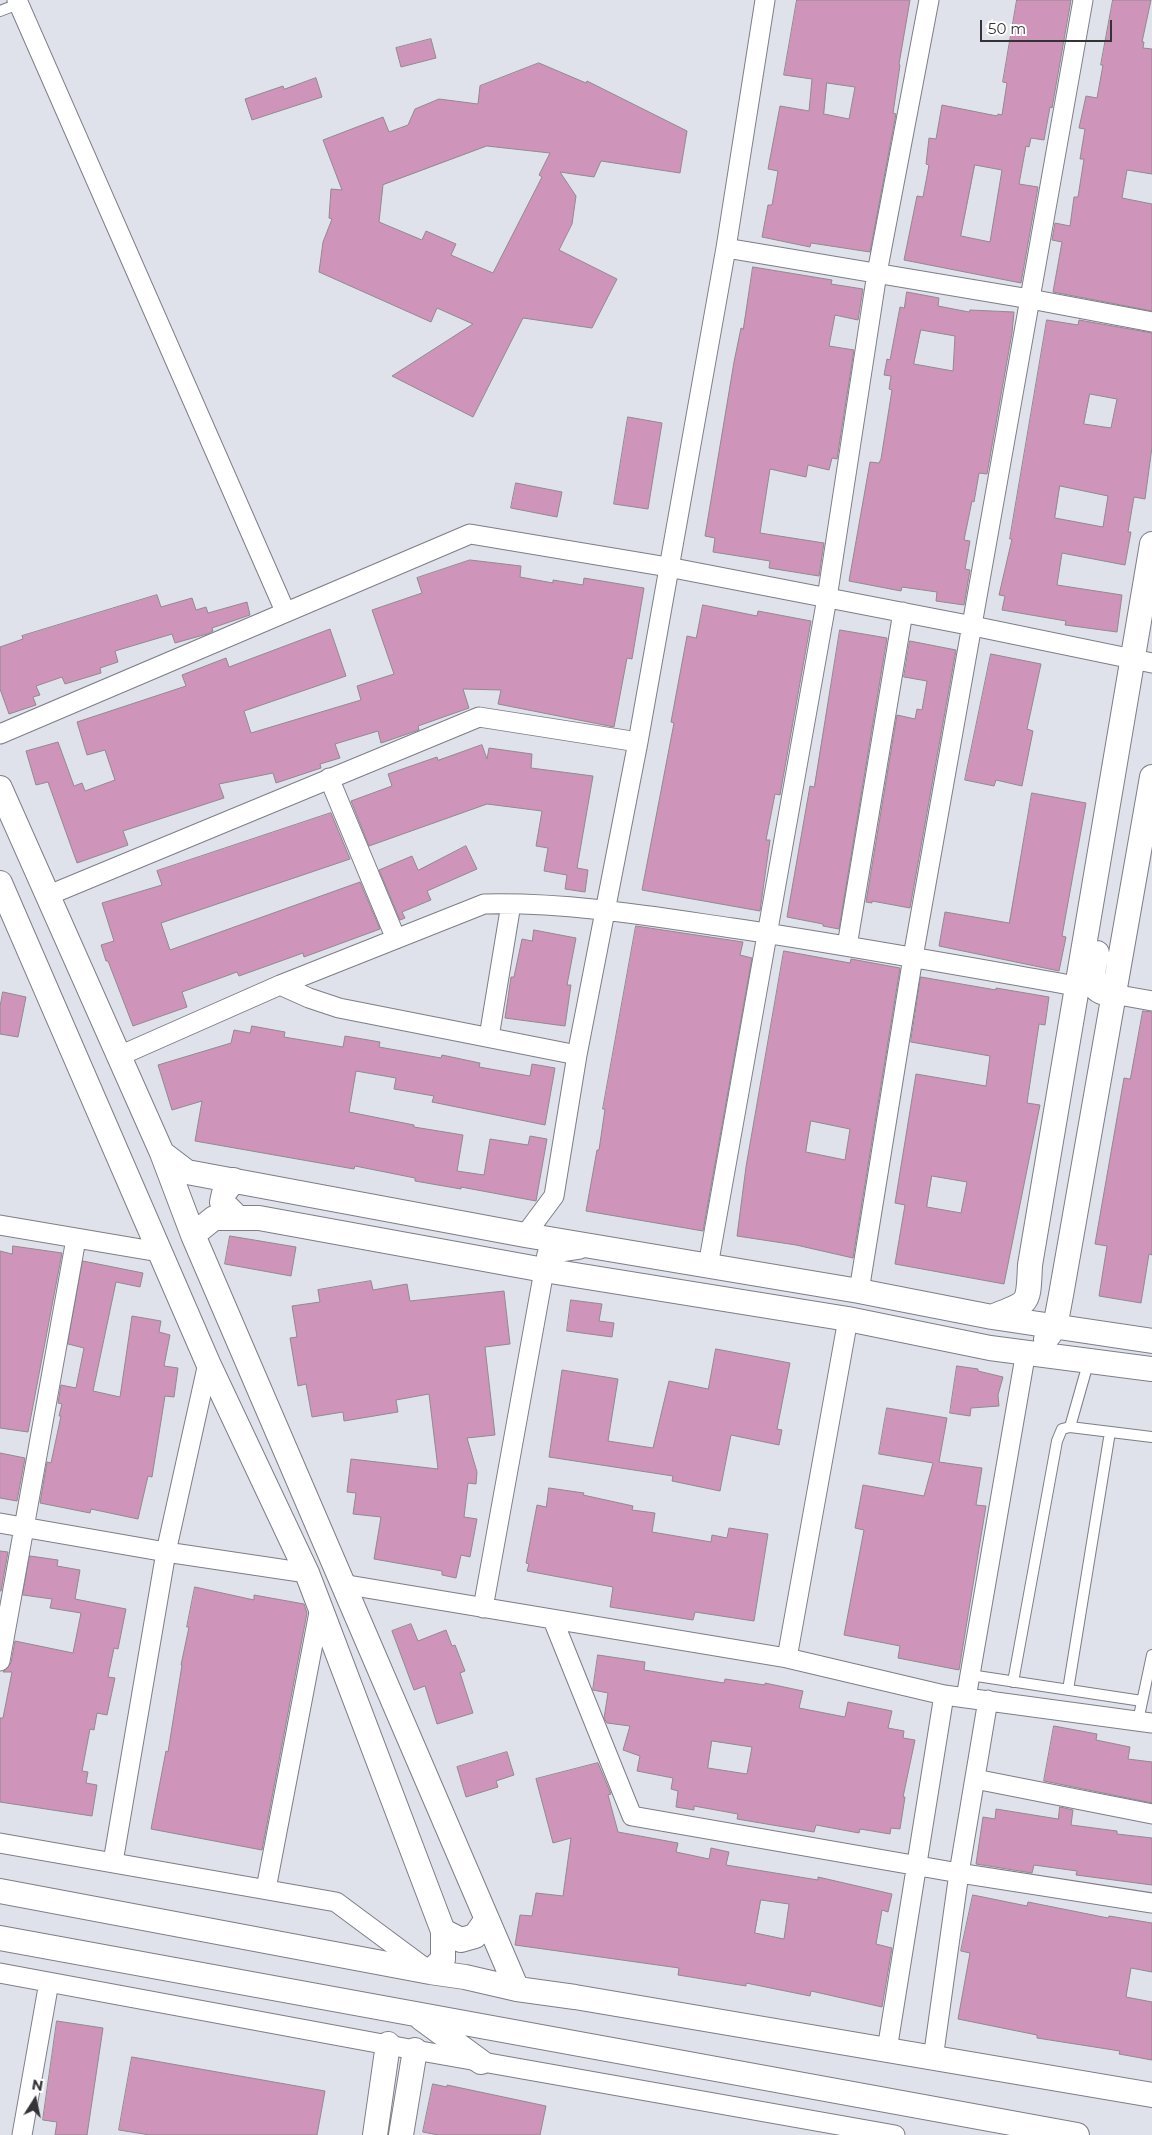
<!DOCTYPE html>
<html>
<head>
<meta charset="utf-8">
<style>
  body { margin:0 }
  #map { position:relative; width:1152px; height:2135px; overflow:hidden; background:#dfe1eb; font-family:Montserrat,sans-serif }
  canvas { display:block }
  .north { position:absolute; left:10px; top:2075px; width:50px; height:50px; -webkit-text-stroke:4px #fff; paint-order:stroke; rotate:10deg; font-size:14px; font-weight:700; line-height:20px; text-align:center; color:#343438 }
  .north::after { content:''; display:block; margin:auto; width:18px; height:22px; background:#343438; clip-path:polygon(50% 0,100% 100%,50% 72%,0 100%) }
  .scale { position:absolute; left:980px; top:20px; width:132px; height:22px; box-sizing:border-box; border:2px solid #343438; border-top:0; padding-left:6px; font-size:15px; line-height:18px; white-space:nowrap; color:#343438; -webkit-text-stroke:4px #fff; paint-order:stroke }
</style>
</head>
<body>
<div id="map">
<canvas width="1152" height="2135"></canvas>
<div class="north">N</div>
<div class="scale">50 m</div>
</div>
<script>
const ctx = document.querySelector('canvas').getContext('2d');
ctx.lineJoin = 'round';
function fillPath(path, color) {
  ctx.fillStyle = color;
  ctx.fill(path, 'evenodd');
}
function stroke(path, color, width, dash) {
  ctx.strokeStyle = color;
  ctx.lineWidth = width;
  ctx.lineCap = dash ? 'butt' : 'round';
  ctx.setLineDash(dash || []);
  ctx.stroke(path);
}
const building = new Path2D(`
  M797,0H910L899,64L900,65L893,113L896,114L870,252L811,243L810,247L762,237L768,205H772L778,171L768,169L780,106L809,111L812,79L784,75ZM827,83L855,87L849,119L824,114Z
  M1017,0H1071L1052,108L1050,107L1044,140L1031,138L1029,147L1026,146L1019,184L1038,187L1021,283L904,260L917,196L923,197L929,165L926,164L929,138L936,139L942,105L997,116L998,114L1002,115L1007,83L1003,82ZM975,165L1002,170L990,242L961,236Z
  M1113,0H1151L1142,42H1144L1143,48L1152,49V174L1127,170L1122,198L1152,204V311L1053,292L1062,242L1052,240L1055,223L1070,226L1074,197H1078L1084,159H1080L1085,129L1079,128L1086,96L1097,98L1103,65H1101Z
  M431,39L436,58L401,67L396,48Z
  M539,63L586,83L587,81L687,131L680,173L601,161L594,177L560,172L576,196L572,224L559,250L617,279L592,328L523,318L473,417L392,376L473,324L437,308L431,322L319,272L323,242L332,219L329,218L331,189L342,190L323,140L383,117L389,132L408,125L415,109L439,99L478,104L480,86ZM487,146L550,153L539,175L542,177L493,273L451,255L456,244L426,231L422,240L379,222L383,185Z
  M316,78L322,97L252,120L245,99L283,86L284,89Z
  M753,267L832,280L831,284L863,289L858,320L835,315L829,346L854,350L837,459L832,458L829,470L808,465L806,477L770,469L760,533L824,543L819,576L769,568L770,561L713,552L715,538L705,536L734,362L741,328L743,329Z
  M907,292L939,298L938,306L969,312L970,310L1014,312L1012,333L987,474L979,473L974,502L972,501L964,540L970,541L965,569L970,570L964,605L936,601L937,592L902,587L901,591L849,581L870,462L879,463L881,459L892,390L889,389L891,376L884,375L887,359L890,360L900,307L904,308ZM921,330L955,336L953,371L914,364Z
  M1047,320L1078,325L1079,320L1152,333V447L1145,499L1134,497L1128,532H1131L1125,565L1062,553L1057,585L1122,595L1117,632L1065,625L1066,621L1002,610L1005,596L999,595L1012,539H1010ZM1090,394L1117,399L1111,428L1084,424ZM1060,486L1108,496L1103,527L1055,518Z
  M628,417L662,423L648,509L614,504Z
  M516,483L562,492L557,517L511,508Z
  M470,560L521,566L520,577L553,583V580L583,585L584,578L644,588L632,659L627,658L614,727L498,704L501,690L463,689L469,708L418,726L419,730L381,743L378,731L335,744L340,758L320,764L321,768L276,783L273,773L219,784L224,798L123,831L128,845L77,863L48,782L36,785L26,751L58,742L74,786L82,783L85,791L115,780L105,750L87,755L77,722L186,686L182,675L226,658L229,667L330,629L346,676L244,711L251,733L361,700L357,686L394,674L372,610L422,593L417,578Z
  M157,595L161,607L192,598L196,610L206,607L208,613L247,602L250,615L212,628L213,631L207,634L175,643L172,634L115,651L118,662L100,668L101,673L65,684L62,677L36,686L40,695L33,697L36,705L9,714L0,689V647L23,639L22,636Z
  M703,605L757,616L758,611L811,621L780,795L775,794L766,840H770L760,911L642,890L674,723L671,722L687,636L696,638Z
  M840,630L887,638L839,929L823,926V924L787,917L810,786L814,787Z
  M910,641L956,650L910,908L872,901V903L866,902L897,715L915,719L917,709L922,710L927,681L904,677Z
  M991,654L1041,664L1027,729L1033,731L1022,786L996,780L994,786L965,780Z
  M482,745L487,759L489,748L532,754L531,768L593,776L577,868L588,870L585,892L565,889L567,875L544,871L548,848L536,846L542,811L487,804L369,846L351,801L392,786L388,774L437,757L438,760Z
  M1032,793L1086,803L1062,936L1066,937L1059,971L939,946L945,912L1009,923Z
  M331,813L350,859L161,923L170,950L360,882L380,929L304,957L303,953L239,976L237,972L182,992L187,1007L133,1026L108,961H106L101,945L114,941L102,903L162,885L157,871Z
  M466,846L477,869L427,891L431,900L402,912L405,918L400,920L379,870L412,856L418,870Z
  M636,926L743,942L740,955L752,958L703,1231L586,1211L597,1150H599L605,1109H603Z
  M534,930L576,938L567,985H571L565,1026L505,1018L511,977H514L522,939L532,941Z
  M784,951L850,963L851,959L900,968L853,1258L796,1245L737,1236L746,1167ZM811,1121L850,1129L845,1160L806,1152Z
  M921,977L996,990V988L1049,997L1045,1025L1039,1024L1027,1103L1040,1105L1004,1284L895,1264L905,1205L895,1203L916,1074L986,1086L990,1056L911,1042ZM932,1176L967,1182L961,1213L927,1207Z
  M3,992L26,997L18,1037L0,1034V1007Z
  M1143,1011L1152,1012V1255L1149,1254L1141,1303L1099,1296L1107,1246L1095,1244L1124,1078L1130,1079Z
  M252,1026L285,1032L284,1037L343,1047L345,1036L380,1042L379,1047L441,1058L442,1055L480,1063L479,1067L530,1076L532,1064L555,1068L545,1125L432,1102L434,1096L394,1089L396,1078L356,1071L349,1112L414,1125V1127L463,1135L457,1171L484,1175L490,1139L528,1145L530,1136L547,1139L536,1201L461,1187V1189L415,1181V1178L355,1166L354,1169L195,1141L202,1101L172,1110L158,1065L231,1043L234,1030L250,1033Z
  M230,1236L296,1247L291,1276L225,1264Z
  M13,1246L62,1253L28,1432L0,1428V1251L12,1254Z
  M83,1261L143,1273L140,1287L116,1282L93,1391L120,1397L132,1316L161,1321L159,1332L170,1335L164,1366L178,1368L174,1397L165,1396L152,1477L148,1476L138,1519L91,1509L90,1513L40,1503L47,1462L51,1463L61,1416H59L62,1404L58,1403L61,1385L76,1388L84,1348L68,1344Z
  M371,1281L373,1290L407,1284L410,1301L504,1291L510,1344L485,1347L495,1435L467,1438L477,1472L476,1484L468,1483L464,1517L477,1519L470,1557L461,1555L456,1578L442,1575V1571L374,1559L381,1517L353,1514L356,1493L347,1492L351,1459L438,1469L429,1394L396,1400L398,1412L344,1421L343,1412L312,1417L306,1384L298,1386L290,1338L297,1337L292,1306L320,1302L318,1290Z
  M571,1300L602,1304L599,1321L614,1323L612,1337L567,1331Z
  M716,1349L790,1363L777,1429L782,1430L779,1445L731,1435L720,1491L672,1481L673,1476L549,1457L562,1370L618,1379L608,1441L653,1448L669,1381L708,1389Z
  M957,1366L978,1369V1371L1003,1377L998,1395L999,1406L971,1408L970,1416L950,1413Z
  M887,1408L947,1418L939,1462L982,1468L976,1505L986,1506L959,1670L898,1658L900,1646L844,1635L864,1530L855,1528L863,1485L924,1496L933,1463L879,1454Z
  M0,1453L25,1458L17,1501L0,1498Z
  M549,1488L584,1493L583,1495L633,1506L632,1510L655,1513L652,1532L711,1542L712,1535L727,1538L729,1528L768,1534L754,1621L695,1612L693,1620L610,1607L613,1587L527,1571L529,1564L526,1563L537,1505L546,1507Z
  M0,1551L8,1552L1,1591H0Z
  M30,1556L58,1560L57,1566L80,1570L75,1599L126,1609L118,1649L114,1648L108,1677L115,1678L107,1715L97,1713L94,1730L90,1729L82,1771L88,1772L86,1783L97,1785L92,1816L0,1802V1718H3L12,1672H3L11,1663L15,1641L73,1653L81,1613L50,1608L52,1599L23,1595Z
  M195,1587L254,1600V1595L304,1604L307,1613L262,1850L151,1829L166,1751L168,1752L182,1665H181L189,1627H187Z
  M411,1624L418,1641L446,1630L452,1646L455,1645L465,1671L460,1673L473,1713L437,1724L425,1686L414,1690L392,1631Z
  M598,1655L645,1662L644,1670L724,1683L725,1679L765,1685V1683L803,1691L799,1708L845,1717L848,1702L892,1711L888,1728L904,1731L903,1738L915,1740L903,1797H905L900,1829L891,1828L890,1834L860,1829L859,1833L816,1825L814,1832L737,1819L738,1814L694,1806V1810L676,1807L678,1791L671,1789L673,1778L637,1771L640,1756L623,1750L630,1726L607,1723L604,1718L608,1693L593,1690ZM712,1741L752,1747L747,1774L708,1768Z
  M1054,1726L1097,1734L1096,1740L1130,1747L1128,1759L1152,1762V1803L1044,1781Z
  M507,1752L514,1775L496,1781L498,1787L466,1797L457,1767Z
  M598,1763L611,1794L608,1795L618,1832L678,1843L676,1852L709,1859L711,1848L729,1852L726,1865L818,1880V1877L892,1894L888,1912L882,1910L876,1944L892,1948L882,2007L811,1991L810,1996L746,1983V1986L678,1975L679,1968L515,1945L520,1915L532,1916L536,1893L563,1896L571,1838L553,1843L536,1779ZM761,1900L789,1904L784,1939L755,1933Z
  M1060,1807L1073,1810L1071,1825L1117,1831V1834L1152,1838V1885L1076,1875L1077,1871L1034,1865L1032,1873L976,1864L983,1817L995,1819L996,1809L1058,1819Z
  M973,1895L1027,1906L1028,1902L1108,1918L1109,1916L1152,1923V1972L1131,1968L1126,1997L1152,2002V2060L1119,2054L1120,2051L1037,2038V2035L958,2019L970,1953L961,1951Z
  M57,2021L103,2028L87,2135H55L57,2122L43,2120Z
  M132,2057L325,2091L317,2135H150L119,2130Z
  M433,2084L447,2087V2085L546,2106L540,2135H438L423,2132Z`);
fillPath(building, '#ce94ba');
stroke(building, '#92898f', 1);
const service = new Path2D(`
  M0,11L18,4
  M1070,1427L1089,1360
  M970,1675L1142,1701
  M1013,1682L1057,1441L1062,1429L1070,1427L1152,1437
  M1068,1690L1110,1432
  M1138,1721L1152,1655`);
const minor = new Path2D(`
  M17,0L285,611
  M726,248L1030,299L1152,322
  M0,734L470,534L668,567L973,626L1152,663
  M329,778L396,939
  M49,895L479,717L638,742
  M847,946L903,612
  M280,985L309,998L339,1008L577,1055
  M1113,994L1152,1001
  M489,1037L511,904
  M117,1057L280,985L484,904C568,902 650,916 732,928C847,945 962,966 1076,986
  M0,1225L159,1252
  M525,1235L554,1196L577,1055L638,742L726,248L765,0
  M708,1266L827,598L877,273L929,0
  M859,1291L913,957L1083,0
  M0,1523L166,1552L307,1573
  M342,1584L787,1658L944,1695L1152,1723
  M483,1608L547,1254L580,1249
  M553,1620L632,1816L959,1873L1152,1903
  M787,1658L848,1319
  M0,1661L76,1239
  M966,1698L1026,1351
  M975,1779L1152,1814
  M0,1843L336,1902L429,1971
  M113,1862L166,1552L208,1363
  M266,1889L320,1607
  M0,1973L415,2050L895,2135
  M887,2050L944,1695
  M933,2059L959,1873L988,1700
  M22,2135L49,1982`);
const tertiary = new Path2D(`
  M0,788L162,1153L193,1235L517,1989
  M0,883L208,1363L307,1573L320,1607L443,1931V1959L430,1972
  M1097,953C1093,973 1085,993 1113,994
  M162,1153L187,1172L525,1235L859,1291L992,1317L1152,1341
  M234,1180L224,1193L222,1202L238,1218
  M193,1235L214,1218H259L544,1270L848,1319L990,1348L1152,1369
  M994,1316C1031,1302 1028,1304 1030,1265L1152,544
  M1046,1339L1055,1327L1061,1295L1152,777
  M0,1891L430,1972L465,1977L517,1989L575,1997L1152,2095
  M443,1931L461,1940L475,1936L487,1919
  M0,1938L1077,2135
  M421,2018L481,2062
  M375,2135L388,2044
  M401,2135L415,2050`);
stroke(service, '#7d7e87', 12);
stroke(minor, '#7d7e87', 21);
stroke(tertiary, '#7d7e87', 26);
stroke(service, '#fff', 10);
stroke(minor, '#fff', 19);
stroke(tertiary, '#fff', 24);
</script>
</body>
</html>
